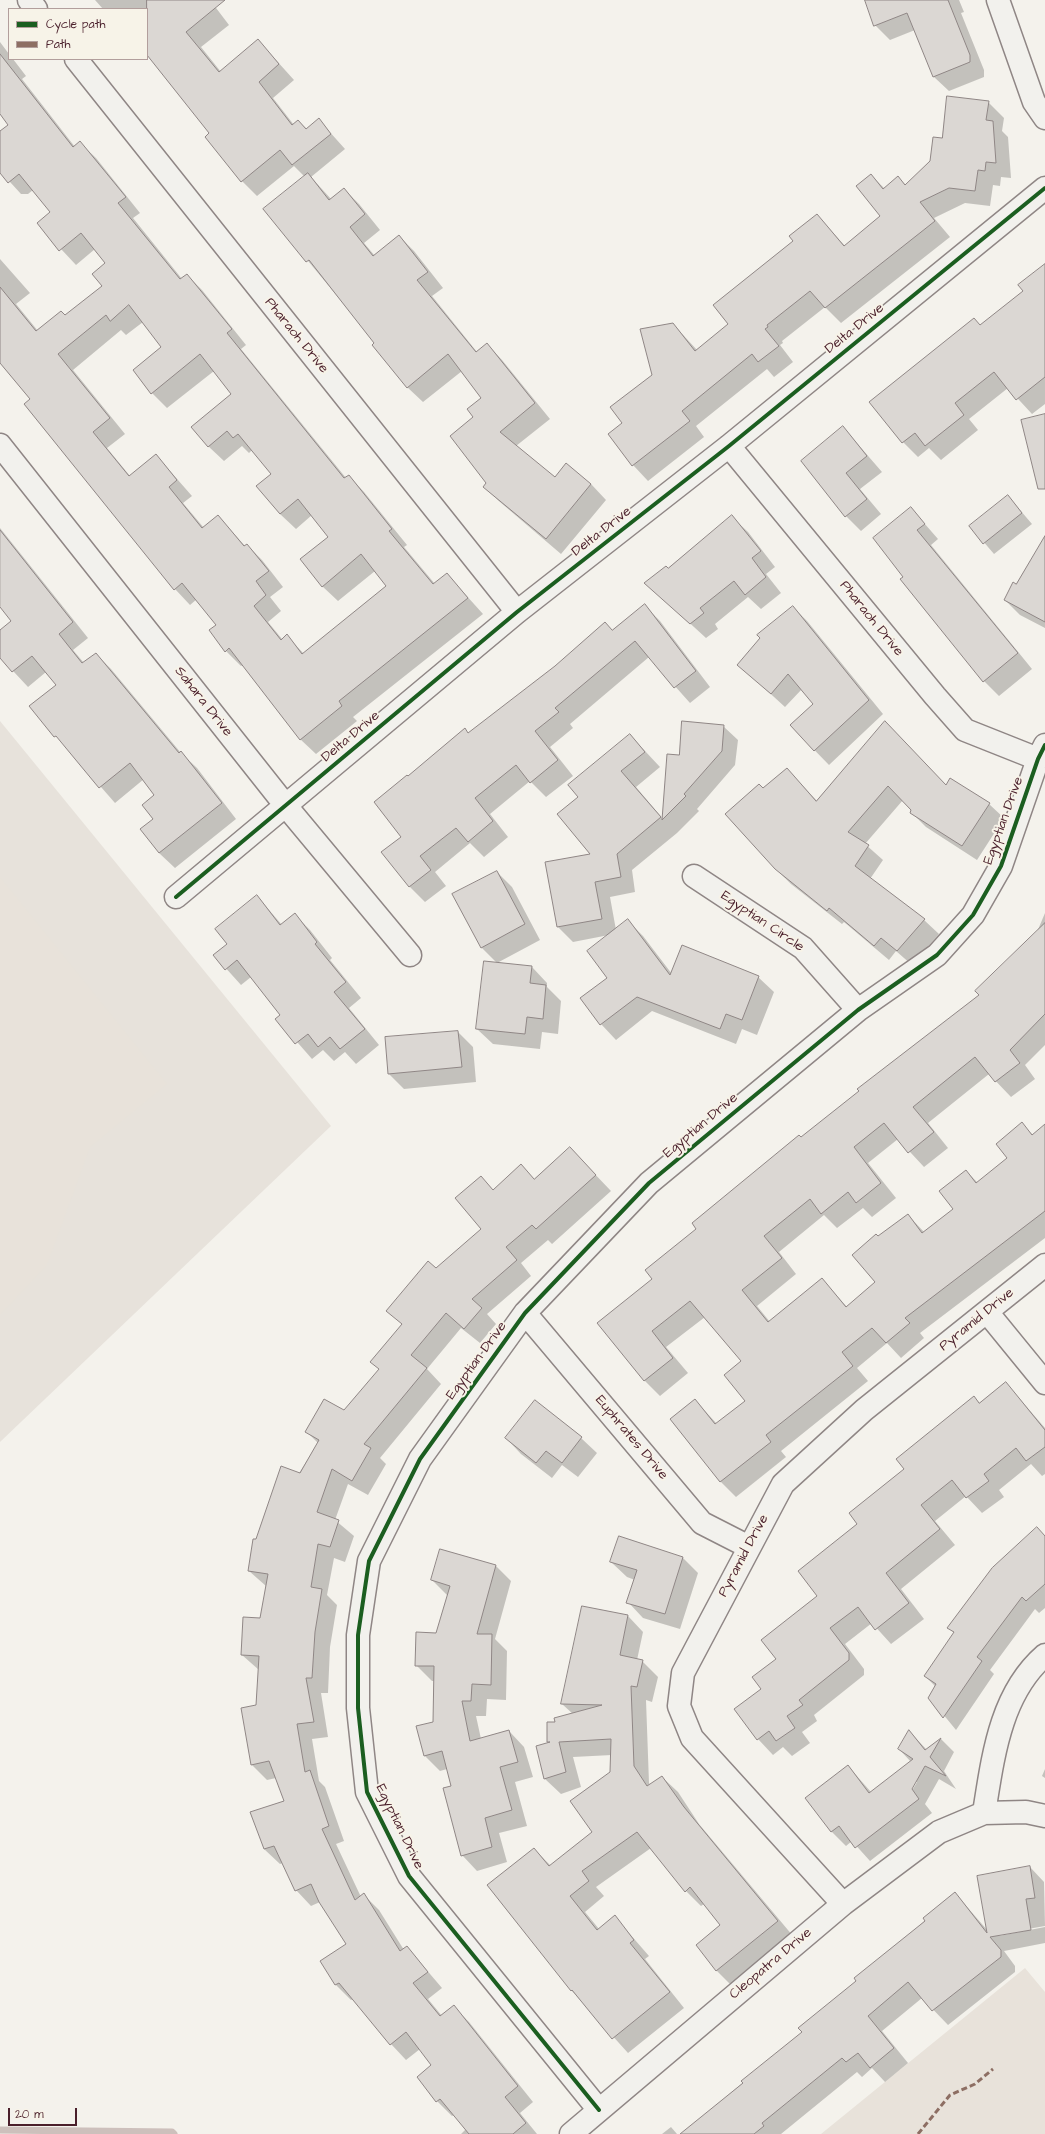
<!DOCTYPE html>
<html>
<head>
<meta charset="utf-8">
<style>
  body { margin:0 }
  #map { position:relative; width:1045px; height:2134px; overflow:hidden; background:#f4f2ec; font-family:"Architects Daughter",sans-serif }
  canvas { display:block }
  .legend { position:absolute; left:8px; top:8px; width:140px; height:52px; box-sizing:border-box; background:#f7f3e8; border:1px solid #b29e9c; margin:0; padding:5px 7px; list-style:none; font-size:12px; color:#4a1f2b }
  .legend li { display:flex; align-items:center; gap:8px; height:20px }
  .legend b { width:20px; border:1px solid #b29e9c }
  .scale { position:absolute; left:8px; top:2108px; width:69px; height:18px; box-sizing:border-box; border:2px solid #4a1f2b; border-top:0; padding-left:5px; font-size:12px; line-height:14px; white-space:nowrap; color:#4a1f2b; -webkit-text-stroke:3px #f7f3e8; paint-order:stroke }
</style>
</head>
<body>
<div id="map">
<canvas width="1045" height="2134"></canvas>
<ul class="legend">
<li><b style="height:5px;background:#1b5e20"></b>Cycle path</li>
<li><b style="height:5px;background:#8d6e63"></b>Path</li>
</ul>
<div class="scale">20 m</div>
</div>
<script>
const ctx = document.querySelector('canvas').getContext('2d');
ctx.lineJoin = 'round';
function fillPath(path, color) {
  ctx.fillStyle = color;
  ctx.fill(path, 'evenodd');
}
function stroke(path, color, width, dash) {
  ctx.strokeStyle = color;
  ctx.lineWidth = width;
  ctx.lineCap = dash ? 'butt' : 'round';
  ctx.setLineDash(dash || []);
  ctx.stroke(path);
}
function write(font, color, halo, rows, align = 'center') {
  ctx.font = font + ' "Architects Daughter",sans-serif';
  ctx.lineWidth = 4;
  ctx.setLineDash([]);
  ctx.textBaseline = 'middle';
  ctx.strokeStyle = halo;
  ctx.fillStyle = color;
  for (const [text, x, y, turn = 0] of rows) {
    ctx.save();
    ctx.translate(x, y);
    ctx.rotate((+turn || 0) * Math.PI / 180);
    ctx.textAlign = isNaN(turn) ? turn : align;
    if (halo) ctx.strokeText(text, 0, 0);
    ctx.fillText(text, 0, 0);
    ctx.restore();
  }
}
fillPath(new Path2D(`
  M0,721L331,1126L0,1442Z`), '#e7e2db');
fillPath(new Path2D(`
  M0,877L167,1084L90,1147L47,1265L0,1315Z
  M1025,1968L1045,1992V2134H821Z`), '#e8e2da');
fillPath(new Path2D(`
  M95,0H210L229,25L201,47L221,72L258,40L294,80L273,98L294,125L298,121L307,129L319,120L345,149L311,177L331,199L344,189L359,204L380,230L364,243L375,256L399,236L414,251L443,288L432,296L477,352L487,344L502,360L550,419L516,446L555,478L591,484L606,500L561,554L500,502L484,487L488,483L474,417L482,398L462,371L423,402L407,387L376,343L265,209L305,177L294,166L257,196L242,181L211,133L147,50V9H103Z
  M866,0H959L964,12L961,13L984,70V77L949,91L934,77L915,30L890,40L875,25Z
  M0,42L9,54V59H13L26,76L22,79L75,147L80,143L96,158L140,213L133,218L182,279L187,275L202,290L246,345L241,349L346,478L349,476L364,492L407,545L404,547L435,584L447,574L483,614L353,717L357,721L316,754L300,739L243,665L241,666L226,651L217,625L197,599L190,605L175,589L25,405L31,400L0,361V259L30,293L16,304L38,331L66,316L104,286L106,264L95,249L76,265L61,249L51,212L33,190L28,194H21L0,171V132L9,125L0,113ZM143,322L163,347L152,393L167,408L214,371L233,394L208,446L224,461L242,446L249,453L252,450L272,474L280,514L296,529L312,515L330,537L322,586L338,601L375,571L388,586L304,654L287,636L282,639L268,622L281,611L270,597L283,587L262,560L247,545L245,546L218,516L204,528L183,503L192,496L156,455L130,476L107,448L125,434L73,370L121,330L126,335Z
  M988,102L1004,118L1002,131L1008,137L1011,178L1001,177L1000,186L993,185L990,206L965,203L934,218L950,237L841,323L825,307L782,341L783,343L780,345L793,362L774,377L767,369L696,426L704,437L648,481L633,465L624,423L653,375L673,324L697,350L730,324L794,241L817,215L845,246L882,216L871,175L885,189L898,178L906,185L931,162L942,139Z
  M1045,265V404L1032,414L1008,388L969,419L978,430L941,460L929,448L918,457L903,442L981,326L1024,291Z
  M843,427L882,472L860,489L881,514L861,531L846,516Z
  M1008,496L1032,524L994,554L970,526Z
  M911,508L938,539L931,545L1032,669L999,696L984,681L904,577Z
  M732,517L748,532L775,567L766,574L781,593L761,609L748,597L715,624L718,629L706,638L646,583L668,569Z
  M0,528L88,638L73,650L84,663L96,654L111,669L181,753L197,768L236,819L175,868L159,853L154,820L156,795L144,779L115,803L31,707L57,685L46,672L28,687L0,657V632L13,621L0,590Z
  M1045,543V628L1020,615L1005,600Z
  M645,606L660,621L710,687L690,703L649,657L570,724L573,728L550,747L573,776L546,797L530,781L490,814L508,837L484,857L470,843L435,872L446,886L425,902L410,887L383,853L402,837L408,777L464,729L469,734L613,631Z
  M793,607L807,621L883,714L829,765L791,726L814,704L802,689L785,707L739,665Z
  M885,722L946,786L989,804L1004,818L977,860L926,827L911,812L913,810L903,800L865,844L883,860L870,879L924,920L939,934L912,965L896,951L889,960L844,922L842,924L791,884L776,869L763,789L787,769L817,801Z
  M723,726L738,740L735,765L697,809L699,811L677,833L632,870L635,892L610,897L616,930L628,921L643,936L672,974L758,977L774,992L757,1035L742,1029L736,1044L652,1011L616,1040L601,1024L582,999L609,978V935L573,942L558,927L592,855L579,797L630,735L660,767L636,787L663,819L668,755L680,756Z
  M497,872L512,887L540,940L497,963L482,948Z
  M257,896L282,925L295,915L310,930L332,958L330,960L361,998L349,1008L379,1045L356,1064L345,1052L334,1061L323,1050L312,1059L277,1019L281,1015L251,977L241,985L214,955L228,944Z
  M1045,913V964L1037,932Z
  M532,967L547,983V987L561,1001L558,1034L542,1032L540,1049L493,1044L477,1029Z
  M1045,971V1045L1025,1065L1035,1079L1011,1097L989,1074L928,1123L948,1148L924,1167L898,1139L868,1163L896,1198L872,1217L863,1208L837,1228L824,1215L779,1252L796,1274L757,1306L770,1322L822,1279L847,1307L877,1282L878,1238L908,1215L924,1232L954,1209L966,1171L978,1183L1009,1158L1022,1124L1033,1135L1045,1126V1238L920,1333L924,1338L901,1358L887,1343L857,1368L868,1381L781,1451L786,1457L736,1497L721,1482L671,1420L695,1400L717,1424L747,1401L743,1362L705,1317L666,1347L688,1373L660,1396L645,1381L599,1323L653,1279L698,1229L801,1138Z
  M458,1032L473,1047L476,1082L404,1089L389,1074Z
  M570,1148L611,1191L552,1244L548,1240L521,1263L531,1276L487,1314L496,1324L480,1343L461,1328L427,1369L441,1384L380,1458L386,1464L368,1495L348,1484L335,1520L354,1536L345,1562L334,1558L327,1595L337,1605L330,1647L328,1693H321L328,1737L312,1739L319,1781L325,1787L344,1841L336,1844L361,1897L364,1895L379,1910L404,1950L407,1947L442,1988L428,1999L442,2016L454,2007L469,2022L533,2102L520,2113L537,2134H461L466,2129L454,2115L452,2116L437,2101L432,2065L420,2049L406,2060L391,2044L354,1999L351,2000L336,1985L321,1961L347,1945L320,1902L311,1906L296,1890L283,1863L280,1864L264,1849L252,1813L285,1801L276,1778L267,1780L251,1764L259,1670L242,1655L261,1619L266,1586L249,1571L257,1540L318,1443L307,1432L344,1412L380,1370L372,1362L403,1325L388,1311L483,1229L481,1178L494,1191L521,1166L535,1180Z
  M1006,1383L1045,1428V1474L1042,1476L1031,1464L999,1490L1004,1497L982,1513L966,1496L935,1521L955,1545L901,1589L924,1619L891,1644L872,1623L845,1644L864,1669V1675L814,1715L817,1721L802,1732L810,1743L792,1756L783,1747L773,1755L758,1739L762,1689L778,1659L818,1596L859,1524L905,1469L974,1398L980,1403Z
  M535,1401L581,1438L597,1453L578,1477L562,1465L552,1478L521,1454L506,1438Z
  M1045,1537V1608L1039,1613L1035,1609L990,1670L994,1674L956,1730L929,1697L935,1686L925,1676L954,1633L949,1628Z
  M682,1557L698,1573L680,1629L643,1618L628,1602L635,1580L627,1577L611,1562Z
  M496,1566L511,1581L495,1639L507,1651L506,1700L487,1699L486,1716H476L481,1739L509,1731L524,1747L533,1777L515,1782L527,1826L499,1833L507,1862L477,1871L462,1855L452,1786L447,1769L440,1771L425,1756L434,1723L435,1681H432L416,1665L437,1634L448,1596L432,1580Z
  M582,1607L628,1616L643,1632L637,1660L642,1661L658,1677L652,1702L646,1700L649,1783L650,1785L662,1777L678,1792L699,1824L793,1936L732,1986L717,1971L697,1945L721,1925L704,1904L701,1906L686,1891L651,1848L596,1887L604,1896L585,1912L599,1929L615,1917L649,1956L645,1959L684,2008L628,2053L572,1991L488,1885L534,1849L551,1866L593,1833L611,1773L612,1755L573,1757L581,1787L561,1794L545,1779L537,1747L549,1743L548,1723H556L573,1714L562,1704Z
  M909,1731L927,1750L941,1739L954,1752L944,1771L956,1789L939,1779L925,1804L932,1813L870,1861L852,1841L846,1846L832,1832L807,1798L848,1766L871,1792L911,1762L899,1749ZM915,1782H917L910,1794L909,1793Z
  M1045,1769V1778L1042,1776Z
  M1030,1867L1044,1882L1045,1926L999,1934V1936L1045,1927V1943L1004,1951L1015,1966V1972L948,2025L922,1998L882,2031L908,2063L885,2082L872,2068L862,2077L857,2072L781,2134H682L803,2032L955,1893L988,1931Z
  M671,2127L677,2134H662Z`), '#0003');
stroke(new Path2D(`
  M0,2130L172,2132L174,2134`), '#cdc0bc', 7);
const building = new Path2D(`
  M147,0H225L186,32L219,72L258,39L279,64L259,82L292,125L298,120L306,129L319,118L331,134L292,165L280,150L241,182L205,137L209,133L147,55Z
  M865,0H948L970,55V62L933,77L907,13L874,26Z
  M0,54L73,147L80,141L126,197L118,203L180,279L187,274L232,329L227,333L344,478L349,475L392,529L389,531L433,584L447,573L468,598L339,701L342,706L300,740L229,648L225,652L209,630L216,625L182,583L174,590L24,404L30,399L0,363V287L36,331L61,311L65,315L102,286L92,274L105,263L81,233L59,251L37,223L50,212L19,174L8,183L0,173V131L8,125L0,114ZM129,305L161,347L133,370L151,394L200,354L231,394L191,427L208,447L227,431L233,438L238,434L271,474L256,486L280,514L298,499L328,537L300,559L322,587L361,554L386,586L302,654L287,634L281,640L254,606L266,595L256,581L269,571L247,544L244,546L218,515L202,528L169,487L177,480L156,454L129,476L93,432L110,418L58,354L106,315L110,321Z
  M947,96L989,101L986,120L993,121L996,163L986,162L985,171L978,170L975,191L949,188L920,202L935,221L825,308L810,291L767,325L768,327L765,329L779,346L758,362L752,354L682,411L690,421L632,466L608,434L622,423L610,407L652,375L640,329L673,323L695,351L728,324L713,305L793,241L789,236L817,214L844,246L880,216L856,186L871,174L883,189L898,176L905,185L930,161L933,137L942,138Z
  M308,173L329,200L344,188L365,214L350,227L373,256L399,235L428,272L417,280L476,352L487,343L535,403L500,432L555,477L566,463L591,484L546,539L483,487L486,483L450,436L473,417L467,409L481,398L448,354L407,388L372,345L374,343L309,260L306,262L263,209Z
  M1045,264V377L1016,400L994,372L955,403L964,415L925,446L915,433L902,443L869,402L974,318L980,325L1023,291L1018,285Z
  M1045,414V489H1038L1021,420Z
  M843,426L867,456L846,473L867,499L845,517L801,461Z
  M1008,495L1022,513L983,544L969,526Z
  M911,507L925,524L917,530L1018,653L983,682L900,579L903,577L873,538Z
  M732,515L761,551L752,558L766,577L745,595L734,581L700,608L704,613L690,624L644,583L666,566L668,568Z
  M0,530L73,622L59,634L82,663L96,653L179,753L181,751L222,803L159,853L140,829L153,819L142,805L154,795L130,763L99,788L56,736L54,737L29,706L56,685L32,656L12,672L0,658V630L11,621L0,607Z
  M1045,536V622L1004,600L1013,582L1016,584Z
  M645,604L696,671L674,688L635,641L555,708L559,712L535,731L558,760L530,783L516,765L475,798L493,821L468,842L456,828L420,856L431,870L409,887L381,852L401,837L374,802L407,775L408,776L465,728L468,733L555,666L605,622L612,630Z
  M793,606L869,700L814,751L790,725L813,704L788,674L771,694L737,665L760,638L757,635Z
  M682,721L724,725L722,751L684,794L686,796L662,820L667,754L679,755Z
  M885,721L946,785L950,778L990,803L962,846L910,813L911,810L888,786L848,832L869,845L855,866L925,919L897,951L881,938L874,946L829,908L827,911L775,869L725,814L759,784L763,788L787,768L816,801Z
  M630,734L645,752L621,771L661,817L617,854L621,877L595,882L602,919L557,927L545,862L590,854L557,814L578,797L568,785Z
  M497,871L525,924L481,948L452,894Z
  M257,895L280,925L295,913L317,942L315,944L346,982L334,992L365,1029L340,1049L330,1037L318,1047L308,1034L295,1044L275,1019L280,1015L237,960L225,970L213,955L227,944L215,929Z
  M628,919L670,975L682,945L759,976L742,1020L726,1014L720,1029L637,997L600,1025L580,998L607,978L587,951Z
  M1045,923V1014L1010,1050L1020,1063L995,1082L975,1057L939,1086L913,1107L934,1132L908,1153L884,1123L854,1147L881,1183L856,1203L848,1192L821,1214L810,1199L764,1236L782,1258L742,1290L768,1322L822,1278L846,1307L875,1282L852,1255L876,1234L878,1236L908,1214L922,1233L953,1209L939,1191L966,1170L976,1183L1007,1158L996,1144L1022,1122L1032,1135L1045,1124V1211L905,1318L910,1323L886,1343L872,1328L842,1352L853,1366L766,1435L771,1442L720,1482L670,1419L695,1399L715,1424L745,1401L724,1375L741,1361L690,1301L652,1331L673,1358L644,1381L597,1323L652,1279L645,1270L696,1229L692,1223L799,1135L801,1137L859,1091L857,1089L979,995L975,991Z
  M484,961L532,966L530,983L546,985L543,1019L527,1017L525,1034L476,1029Z
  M458,1031L462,1067L388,1074L385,1037Z
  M570,1147L596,1175L536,1229L532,1225L506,1247L517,1260L472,1299L482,1308L464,1329L446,1313L411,1355L427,1368L364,1444L371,1448L352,1481L332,1469L317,1512L339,1520L330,1547L318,1544L311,1587L322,1589L315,1632L312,1678H306L314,1722L297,1724L305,1772L310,1770L329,1826L322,1829L355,1900L364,1893L400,1951L407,1946L428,1972L413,1983L440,2016L454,2005L518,2086L505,2097L526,2123L513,2134H469L440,2099L436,2102L417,2077L431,2065L406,2032L390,2045L339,1983L335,1985L320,1961L346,1944L319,1902L311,1884L295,1891L274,1846L264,1849L250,1812L284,1801L269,1761L251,1765L241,1708L256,1705L259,1656L241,1655L243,1617L260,1618L268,1574L248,1571L253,1539H256L281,1466L300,1473L319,1440L305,1432L324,1399L344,1410L379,1369L370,1362L402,1324L386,1311L428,1261L436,1268L481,1229L455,1198L481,1176L493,1190L521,1164L534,1179Z
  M1006,1382L1045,1430V1447L1026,1461L1016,1448L984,1474L989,1481L966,1498L952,1480L921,1505L940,1529L886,1573L909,1603L875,1630L858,1607L830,1628L849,1653V1660L799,1700L803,1705L787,1716L795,1728L776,1741L769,1731L757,1740L734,1709L761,1689L752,1677L776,1659L761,1640L817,1596L798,1571L857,1524L849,1513L904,1469L896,1459L974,1396L979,1403Z
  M535,1400L582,1437L562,1463L546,1451L536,1463L505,1438Z
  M1037,1527L1045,1536V1584L1026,1601L1022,1597L977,1657L982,1661L943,1718L928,1698L936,1684L924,1676L954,1632L947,1628L992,1568Z
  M619,1536L683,1557L665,1614L626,1603L637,1570L610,1562Z
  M440,1549L496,1565L477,1634H492L491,1685L472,1684L471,1701H462L470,1741L509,1730L518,1762L500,1767L512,1810L485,1818L492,1847L461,1856L443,1788L451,1786L442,1751L424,1756L416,1726L433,1722L434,1666H415L416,1632L436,1633L450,1586L431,1580Z
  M582,1606L628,1615L620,1655L643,1660L637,1687L631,1686L634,1766L647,1786L662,1776L684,1807L778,1921L716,1971L696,1945L720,1925L690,1887L685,1892L637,1832L582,1871L589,1881L570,1896L597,1930L615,1915L634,1940L630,1943L670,1992L612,2039L572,1990L571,1991L487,1885L534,1848L549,1866L592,1832L570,1801L610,1772L611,1739L559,1742L566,1772L544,1779L536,1746L550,1742H547V1722H555L554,1718L602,1705L561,1704Z
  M909,1730L925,1750L941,1738L930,1757L946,1776L925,1766L912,1789L919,1799L855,1848L839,1826L831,1832L805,1798L848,1765L869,1793L913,1759L898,1749Z
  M1030,1866L1035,1898L1026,1899L1031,1930L990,1937L1001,1950V1957L932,2011L908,1982L868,2016L894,2048L870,2068L858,2053L846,2062L842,2058L762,2123L764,2126L754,2134H680L743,2083L741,2081L802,2032L798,2028L856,1981L854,1978L925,1921L923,1918L955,1892L987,1933L977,1876Z`);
fillPath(building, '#dbd7d3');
stroke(building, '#8f8685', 1);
const minor = new Path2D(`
  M29,0L36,9
  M998,0L1034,102L1045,118
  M76,59L517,612
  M0,445L286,806L410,955
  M729,446L935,696L965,730L1038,759
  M694,876L803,948L858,1010
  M176,897L517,612L729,446L1045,188
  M987,1312L1045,1383
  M525,1313L702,1523L749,1547
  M984,1813C993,1757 1000,1694 1045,1655
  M843,1904L692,1738L679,1706L683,1673L783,1484L864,1410L1045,1265
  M599,2110L409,1876L367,1792L358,1708V1635L369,1561L420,1459L525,1313L649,1183L858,1010L937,955L973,915L1001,866L1038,759L1045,745
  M571,2134L843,1904L939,1832L984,1813L1026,1812L1045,1816`);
stroke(minor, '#8f8685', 25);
stroke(minor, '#f2f1ed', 22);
stroke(new Path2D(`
  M918,2134L950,2095L975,2084L993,2069`), '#8d6e63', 3, [6, 3]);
stroke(new Path2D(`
  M176,897L517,612L729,446L1045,188
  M599,2110L409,1876L367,1792L358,1708V1635L369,1561L420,1459L525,1313L649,1183L858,1010L937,955L973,915L1001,866L1038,759L1045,745`), '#1b5e20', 4);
write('14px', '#4a1f2b', '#f7f3e8', [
  ["Delta Drive",855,329,-39],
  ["Pharaoh Drive",296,336,51],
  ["Delta Drive",602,532,-38],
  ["Pharaoh Drive",871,619,51],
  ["Sahara Drive",203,702,52],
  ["Delta Drive",351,737,-40],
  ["Egyptian Drive",1004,821,-70],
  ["Egyptian Circle",762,922,34],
  ["Egyptian Drive",701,1126,-40],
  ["Pyramid Drive",977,1320,-39],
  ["Egyptian Drive",477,1361,-54],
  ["Euphrates Drive",631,1438,50],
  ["Pyramid Drive",744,1556,-62],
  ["Egyptian Drive",399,1827,64],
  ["Cleopatra Drive",771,1964,-40]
]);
</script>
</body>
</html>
